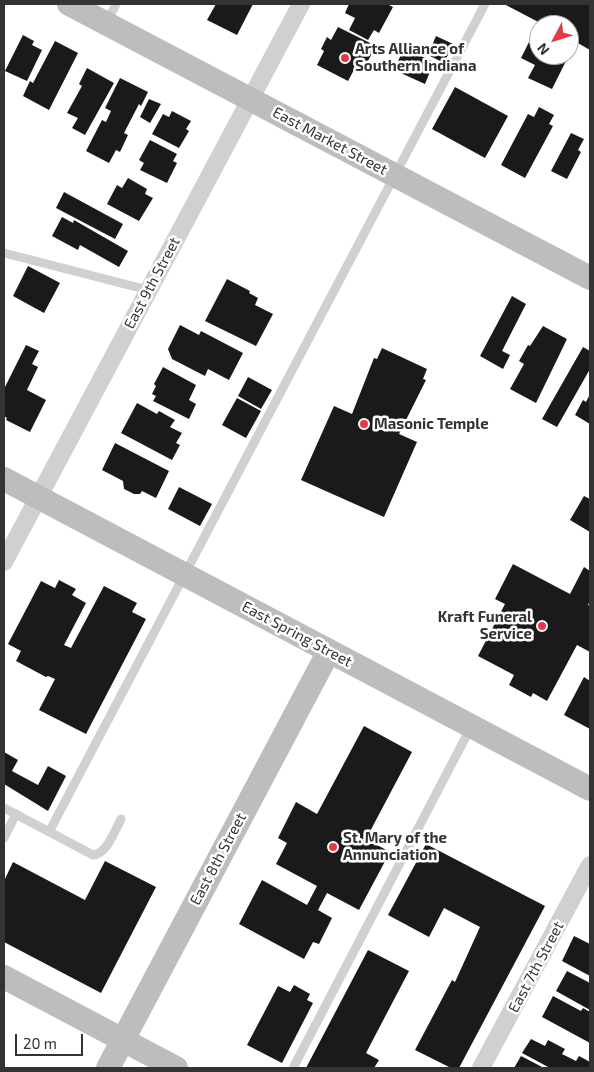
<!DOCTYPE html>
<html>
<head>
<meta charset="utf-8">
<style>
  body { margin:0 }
  #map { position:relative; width:594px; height:1072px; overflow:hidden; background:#fff; font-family:"Exo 2",sans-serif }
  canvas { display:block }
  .frame { position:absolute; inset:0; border:5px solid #333; pointer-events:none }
  .north { position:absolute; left:529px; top:15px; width:50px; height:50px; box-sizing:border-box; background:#fff; border:1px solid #adadad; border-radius:50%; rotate:230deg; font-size:14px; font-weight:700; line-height:20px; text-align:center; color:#333 }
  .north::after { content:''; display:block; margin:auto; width:18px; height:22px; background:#e63946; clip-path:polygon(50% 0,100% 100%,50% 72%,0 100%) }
  .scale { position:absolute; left:15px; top:1034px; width:68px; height:22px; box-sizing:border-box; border:2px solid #333; border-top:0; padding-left:6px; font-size:15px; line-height:18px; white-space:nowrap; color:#333; -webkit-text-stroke:4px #fff; paint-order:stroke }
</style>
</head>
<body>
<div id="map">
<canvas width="594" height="1072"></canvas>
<div class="frame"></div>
<div class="north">N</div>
<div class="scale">20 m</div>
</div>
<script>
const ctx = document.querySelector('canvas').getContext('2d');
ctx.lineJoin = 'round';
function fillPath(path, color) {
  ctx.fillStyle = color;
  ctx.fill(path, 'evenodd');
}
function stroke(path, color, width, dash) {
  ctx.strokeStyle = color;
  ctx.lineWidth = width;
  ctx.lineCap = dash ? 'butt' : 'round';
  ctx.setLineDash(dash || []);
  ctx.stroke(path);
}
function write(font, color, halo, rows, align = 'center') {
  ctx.font = font + ' "Exo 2",sans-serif';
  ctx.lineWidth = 5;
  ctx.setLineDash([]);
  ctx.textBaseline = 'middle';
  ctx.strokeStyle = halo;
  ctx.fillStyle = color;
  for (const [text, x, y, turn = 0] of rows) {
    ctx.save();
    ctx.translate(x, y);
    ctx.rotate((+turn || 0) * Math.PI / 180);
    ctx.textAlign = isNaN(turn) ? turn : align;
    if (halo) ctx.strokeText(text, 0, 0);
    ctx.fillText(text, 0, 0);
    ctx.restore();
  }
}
fillPath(new Path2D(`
  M216,4H253L237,35L207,20Z
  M349,4H387L393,7L379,33L374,30L368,40L349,30L355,18L345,13Z
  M504,4H590V50L569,38V25H544Z
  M338,27L376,46L362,72L355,68L348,81L317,65L324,51L321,49L327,37L331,40Z
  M23,35L34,41L32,45L42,50L27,81L5,71Z
  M436,36L453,44L444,63L428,55Z
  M530,40L539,45V55H559L567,59L552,89L528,78L535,65L521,58Z
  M55,41L78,53L49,110L23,96L30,81L33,83Z
  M404,48L434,62L425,84L394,70Z
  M87,68L114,83L85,135L72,128L78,118L67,113L82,86L79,84Z
  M120,78L148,92L141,106L139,104L124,133L128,135L120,152L116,150L109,163L86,151L102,120L106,122L111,111L105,108Z
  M455,87L508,116L485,158L432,129Z
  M149,99L161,104L150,123L140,117Z
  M539,107L554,115L549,124L553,126L525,178L501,165L528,114L534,117Z
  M172,111L191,121L186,129L189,131L179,148L152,134L163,114L169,117Z
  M571,133L584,139L578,150L581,152L567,179L551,171Z
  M150,140L177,154L173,161L177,163L167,183L140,170L144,163L139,160Z
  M128,178L147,189L145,194L153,198L139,221L107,204L117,185L122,188Z
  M64,192L123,224L115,239L56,208Z
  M62,217L73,223L74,220L128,251L119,267L80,245L78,250L52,236Z
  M28,266L60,283L44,313L13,296Z
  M227,279L250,291L249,293L258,298L255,305L273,314L256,346L205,321Z
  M512,296L526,304L502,351L510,355L503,369L480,356Z
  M180,325L199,335L201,331L243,353L229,380L208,369L205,376L172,359L168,349Z
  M543,326L567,339L536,403L510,389L524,364L519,361L528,345L530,346Z
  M26,345L39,351L32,364L38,367L27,390L46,400L30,432L6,420L7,418L4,416V389Z
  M583,347L590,351V369L557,427L542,419Z
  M382,348L427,369L423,379L426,380L399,434L417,442L384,517L301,480L334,406L352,414L374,358L377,359Z
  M163,367L196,385L189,400L196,404L189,419L153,401L156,396L152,394L156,386L154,384Z
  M248,377L272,390L261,409L238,396Z
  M590,394V424L575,415L583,400L586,402Z
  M237,398L261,411L246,438L222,425Z
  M137,403L157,414L159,411L175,420L170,427L182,433L176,443L180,445L172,460L121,433Z
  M115,443L169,471L156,498L142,491L140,494H134L124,489L123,481L102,470Z
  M179,487L212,504L200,526L168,509Z
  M584,496L590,499V532L570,520Z
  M513,564L570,594L584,567L590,571V601L588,605L590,606V652L577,645L547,701L533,693L531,697L509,685L514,675L478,656L505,604L495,599Z
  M59,580L76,589L72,595L86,603L64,645L71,648L104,586L137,603L132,612L146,619L86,734L39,710L55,679L48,676L46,677L16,661L21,651L8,644L41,581L55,588Z
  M584,677L590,681V729L564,715Z
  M364,726L412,752L366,839L390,852L359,910L327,893L318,910L332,918L319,944L313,942L304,959L239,924L262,880L307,905L317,886L276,864L287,843L278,838L296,802L317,814Z
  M4,752L18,760L12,771L38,785L48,766L66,776L48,811L4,784Z
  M426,844L545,906L459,1068H451L415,1050L452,980L455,982L480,927L444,908L429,937L388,915Z
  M105,861L156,887L101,993L4,942V881L13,862L85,900Z
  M574,936L590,944V976L562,961Z
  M368,950L409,971L366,1053L379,1060L374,1068H306Z
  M567,971L590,983V1010L556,991Z
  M294,985L310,994L307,1000L313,1003L282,1063L247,1045L278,986L290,992Z
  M553,996L581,1011L583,1008L590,1012V1043L542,1017Z
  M531,1039L545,1046L548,1040L565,1049L562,1054L576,1061L579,1056L590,1062V1067L550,1068L522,1053Z
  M521,1056L544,1068H514Z`), '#1a1a1a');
stroke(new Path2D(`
  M106,24L116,4
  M4,253L148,290
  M4,808L93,855C107,854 115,830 121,819
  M49,832L485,4
  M4,838L16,814
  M293,1068L471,727`), '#d0d0d0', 9);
stroke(new Path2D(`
  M4,562L301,4
  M481,1068L590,865`), '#d0d0d0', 18);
stroke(new Path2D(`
  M69,4L590,278
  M4,479L590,789
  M4,977L176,1068
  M108,1068L329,651`), '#bdbdbd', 24);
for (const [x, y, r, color] of [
  [345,58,5,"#e63946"],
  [364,424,5,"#e63946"],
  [542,626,5,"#e63946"],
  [333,847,5,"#e63946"]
]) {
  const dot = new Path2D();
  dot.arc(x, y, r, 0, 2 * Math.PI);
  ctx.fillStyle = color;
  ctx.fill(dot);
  stroke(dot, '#fff', 2);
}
write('bold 15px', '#333', '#fff', [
  ["Arts Alliance of",355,49],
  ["Southern Indiana",355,66],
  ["Masonic Temple",374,424],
  ["Kraft Funeral",532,617,"right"],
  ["Service",532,634,"right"],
  ["St. Mary of the",343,838],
  ["Annunciation",343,855]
], 'left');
write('15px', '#333', '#fff', [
  ["East Market Street",330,141,28],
  ["East 9th Street",152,283,-62],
  ["East Spring Street",297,634,28],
  ["East 8th Street",218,859,-62],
  ["East 7th Street",536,967,-62]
]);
</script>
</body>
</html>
